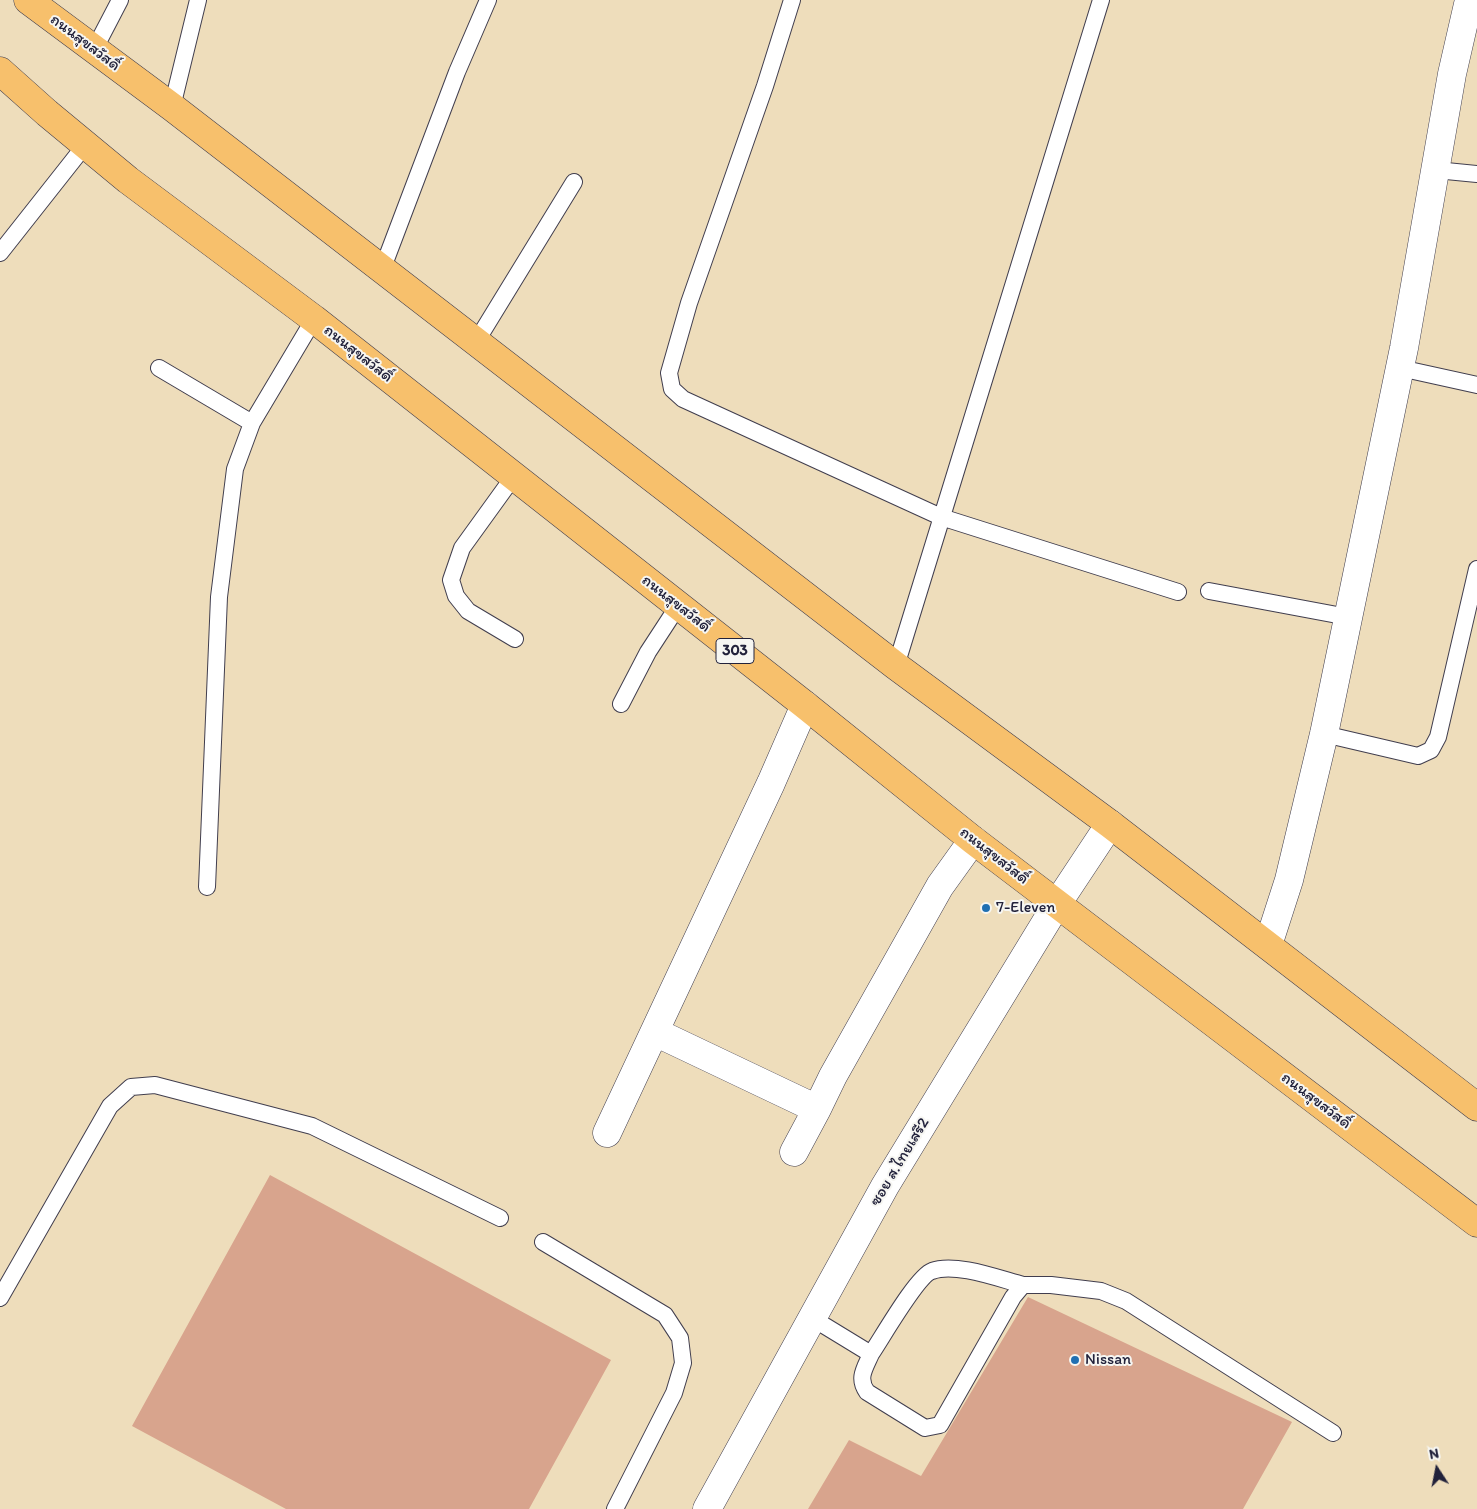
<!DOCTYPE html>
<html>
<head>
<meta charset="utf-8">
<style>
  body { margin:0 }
  #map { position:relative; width:1477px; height:1509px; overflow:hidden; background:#edb; font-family:Itim,sans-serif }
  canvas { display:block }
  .north { position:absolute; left:1412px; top:1444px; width:50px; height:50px; -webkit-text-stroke:4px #f6f6f2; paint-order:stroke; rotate:349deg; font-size:14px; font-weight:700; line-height:20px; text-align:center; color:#22223b }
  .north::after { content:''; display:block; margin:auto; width:18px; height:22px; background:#22223b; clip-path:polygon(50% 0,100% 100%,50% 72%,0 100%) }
</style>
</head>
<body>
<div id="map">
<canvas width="1477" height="1509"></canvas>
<div class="north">N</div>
</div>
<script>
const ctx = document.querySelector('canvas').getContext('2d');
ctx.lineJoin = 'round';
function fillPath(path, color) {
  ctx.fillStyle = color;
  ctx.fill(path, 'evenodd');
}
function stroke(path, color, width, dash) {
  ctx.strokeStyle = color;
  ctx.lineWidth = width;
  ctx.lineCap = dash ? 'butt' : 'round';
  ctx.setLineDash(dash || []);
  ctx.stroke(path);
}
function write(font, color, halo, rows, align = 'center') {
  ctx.font = font + ' Itim,"Playpen Sans Thai",sans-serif';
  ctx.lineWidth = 4;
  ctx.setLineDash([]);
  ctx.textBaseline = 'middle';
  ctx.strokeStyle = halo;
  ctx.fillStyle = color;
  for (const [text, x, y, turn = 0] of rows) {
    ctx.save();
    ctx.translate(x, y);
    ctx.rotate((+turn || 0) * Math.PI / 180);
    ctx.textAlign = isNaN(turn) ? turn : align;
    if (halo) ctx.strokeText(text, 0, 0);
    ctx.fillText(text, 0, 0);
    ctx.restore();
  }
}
fillPath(new Path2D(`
  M270,1175L611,1360L529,1509H286L132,1426Z
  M1028,1297L1292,1422L1243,1509H808L849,1440L921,1476Z`), '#d8a48d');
const service = new Path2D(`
  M792,0L765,86L689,303L669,373L672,389L683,399L941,517L1178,592
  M94,50L120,0
  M172,107L198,0
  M1436,170L1477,174
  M0,253L86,144
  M382,270L457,72L488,0
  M476,342L574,182
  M159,368L252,423
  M1400,368L1477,385
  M514,476L462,548L451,580L456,596L468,611L515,639
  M1209,591L1348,617
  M896,666L1101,0
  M621,704L648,652L678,606
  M1324,734L1418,756L1431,750L1438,737L1477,569
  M207,887L219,597L235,469L252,423L314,319
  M543,1242L665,1315L680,1338L683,1363L674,1393L615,1509
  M0,1298L110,1106L131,1087L155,1085L312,1126L500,1218
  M812,1318L871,1354C865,1368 857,1378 867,1392L925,1428L940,1425L1013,1297L1023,1285H1051L1101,1291L1126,1301L1333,1433
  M871,1354C882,1338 917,1276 932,1271C955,1262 1000,1279 1023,1285`);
const minor = new Path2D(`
  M1268,945L1289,880L1324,734L1404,348L1452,74L1469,0
  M655,1032L817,1109L833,1076L940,886L973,840
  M607,1133L771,783L805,705
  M794,1152L817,1109
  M707,1509L885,1186L1057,904L1110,824`);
const primary = new Path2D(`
  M28,0L172,107L896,666L1110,824L1477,1107
  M0,71L47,113L128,180L314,319L805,705L973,840L1477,1223`);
stroke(service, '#413e4e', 18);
stroke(minor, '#413e4e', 29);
stroke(primary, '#413e4e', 29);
stroke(service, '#fff', 16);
stroke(minor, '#fff', 28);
stroke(primary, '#f7c06c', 28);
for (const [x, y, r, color] of [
  [986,908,5,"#1f6fb2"],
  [1075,1360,5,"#1f6fb2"]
]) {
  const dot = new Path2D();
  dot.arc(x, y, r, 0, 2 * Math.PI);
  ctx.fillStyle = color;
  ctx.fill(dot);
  stroke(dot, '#f6f6f2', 2);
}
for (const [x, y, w] of [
  [735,651,38]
]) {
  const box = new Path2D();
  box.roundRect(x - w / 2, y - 12.5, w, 25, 4);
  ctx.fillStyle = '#f6f6f2';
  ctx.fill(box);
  stroke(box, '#22223b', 1);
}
write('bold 15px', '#22223b', null, [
  ["303",735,651]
]);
write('16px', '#22223b', '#f6f6f2', [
  ["ถนนสุขสวัสดิ์",85,43,37],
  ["ถนนสุขสวัสดิ์",358,354,38],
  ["ถนนสุขสวัสดิ์",676,604,38],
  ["ถนนสุขสวัสดิ์",994,856,38],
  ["ถนนสุขสวัสดิ์",1316,1101,37],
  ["ซอย ส.ไทยเสรี2",900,1162,-59]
]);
write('16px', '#22223b', '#f6f6f2', [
  ["7-Eleven",996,908],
  ["Nissan",1085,1360]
], 'left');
</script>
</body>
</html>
